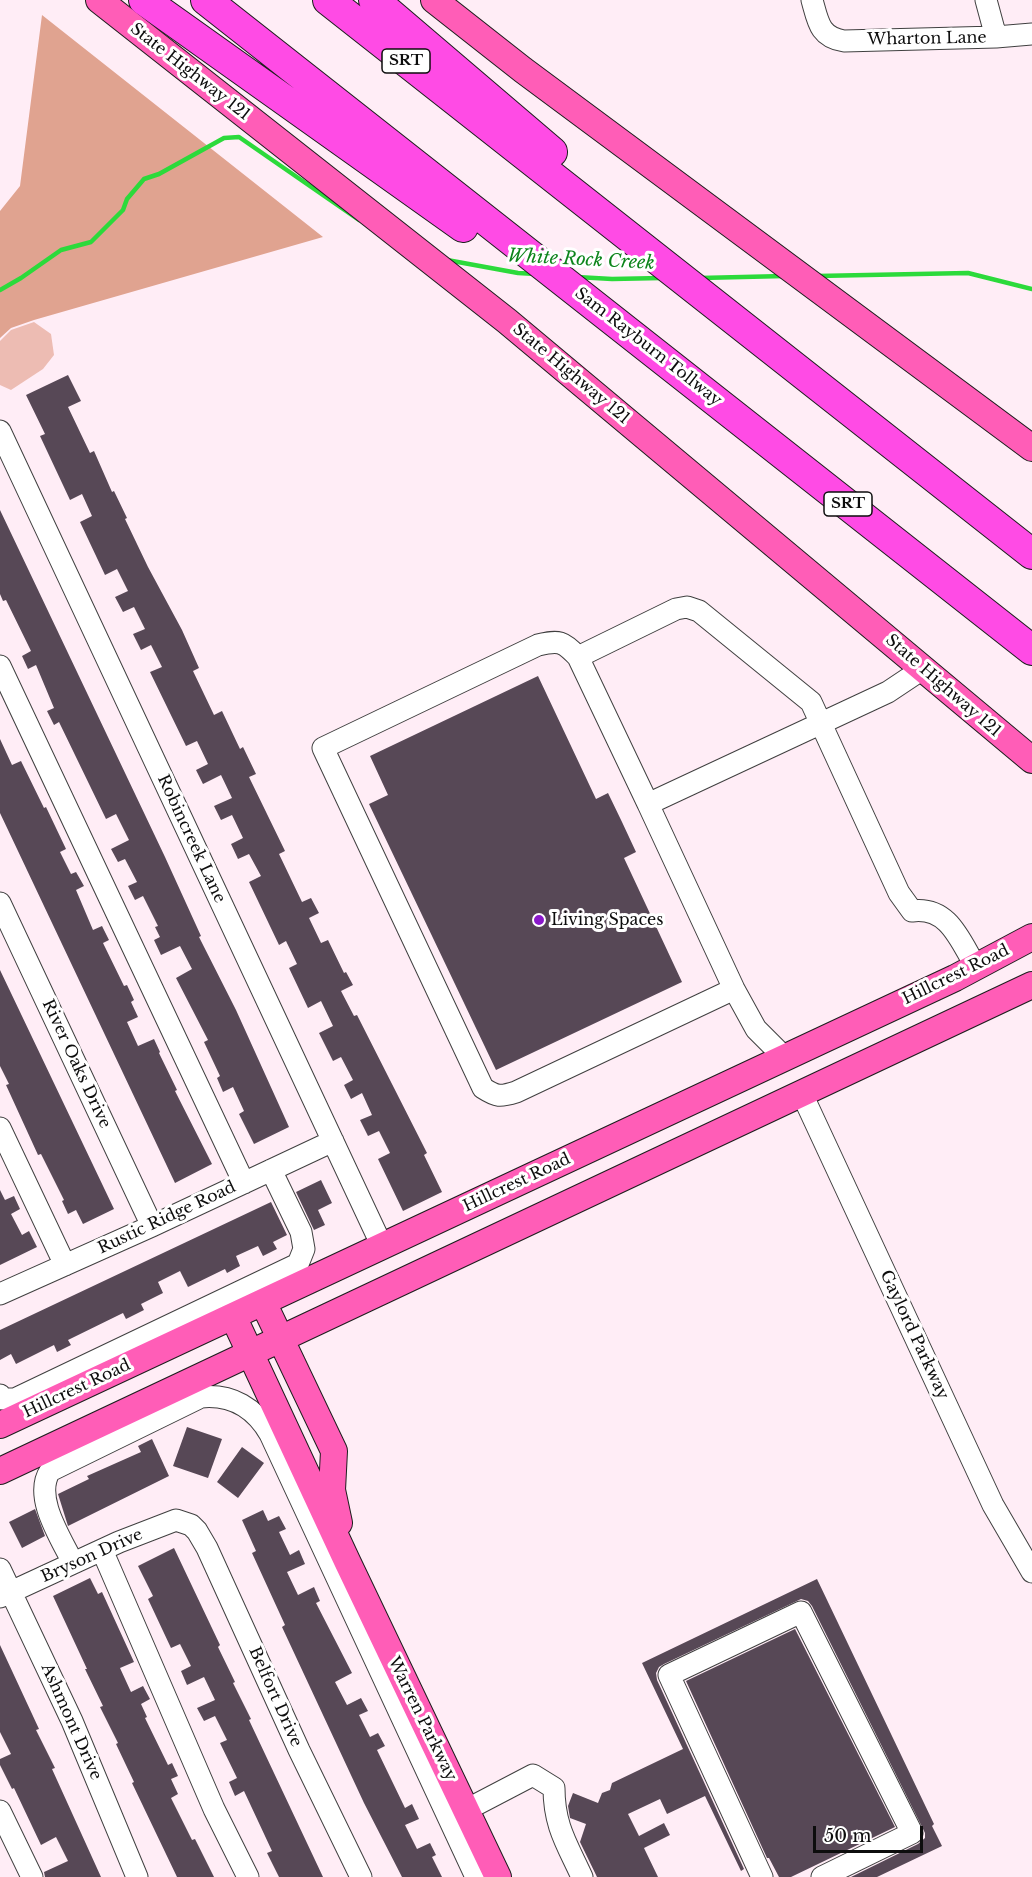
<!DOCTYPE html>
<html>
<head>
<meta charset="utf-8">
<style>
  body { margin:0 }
  #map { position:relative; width:1032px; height:1877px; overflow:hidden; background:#ffedf6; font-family:"Libre Baskerville",serif }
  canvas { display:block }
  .scale { position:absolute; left:813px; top:1826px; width:110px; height:27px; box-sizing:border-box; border:3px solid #0d0d0d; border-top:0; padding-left:8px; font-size:18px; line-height:21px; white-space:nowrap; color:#0d0d0d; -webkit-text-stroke:4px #fff; paint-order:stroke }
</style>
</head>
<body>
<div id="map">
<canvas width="1032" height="1877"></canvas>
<div class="scale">50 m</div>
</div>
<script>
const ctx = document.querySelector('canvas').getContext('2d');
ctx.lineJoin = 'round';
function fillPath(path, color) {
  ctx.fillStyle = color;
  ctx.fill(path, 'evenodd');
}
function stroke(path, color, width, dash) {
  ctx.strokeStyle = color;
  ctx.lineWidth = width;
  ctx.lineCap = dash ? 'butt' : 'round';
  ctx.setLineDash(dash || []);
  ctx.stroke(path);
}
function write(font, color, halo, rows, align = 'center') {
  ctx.font = font + ' "Libre Baskerville",serif';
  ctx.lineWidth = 6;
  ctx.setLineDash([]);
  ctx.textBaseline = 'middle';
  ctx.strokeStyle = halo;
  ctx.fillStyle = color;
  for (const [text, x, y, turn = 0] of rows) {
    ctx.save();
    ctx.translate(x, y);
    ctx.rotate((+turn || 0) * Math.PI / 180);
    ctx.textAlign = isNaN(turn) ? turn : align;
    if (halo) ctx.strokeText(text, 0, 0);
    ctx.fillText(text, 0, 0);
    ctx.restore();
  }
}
fillPath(new Path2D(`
  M34,322L51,334L54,355L43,369L11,390L0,385V341L11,330Z`), '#edbcb3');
fillPath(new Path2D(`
  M42,15L323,237L34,320L11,328L0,338V211L20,186Z`), '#e0a390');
stroke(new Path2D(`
  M447,260L518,273L536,274
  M817,276L968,273L1032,289
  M577,277L612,279L662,278
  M700,278L785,276
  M0,290L21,278L61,250L91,242L123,210L127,199L144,179L159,174L224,138L239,137L359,220`), '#2cda3b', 4.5);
fillPath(new Path2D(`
  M68,375L81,401L68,407L90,453L94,451L112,492L114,491L127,518L125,519L148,567L182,630L199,668L193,671L214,715L222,711L240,749L243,747L256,774L249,777L285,851L279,854L302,902L311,898L319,913L309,918L321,943L328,940L344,973L346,972L353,985L341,991L354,1016L357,1015L427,1153L424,1155L442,1192L403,1211L378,1159L390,1153L379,1131L368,1136L360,1120L372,1115L362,1093L351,1099L344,1085L353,1080L341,1057L333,1061L319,1033L333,1026L321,1001L308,1008L289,968L297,964L286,941L279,945L249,882L261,876L249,854L238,859L231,844L243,838L232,815L221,820L214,806L232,798L221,775L203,784L196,770L208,764L197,741L186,746L150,672L162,667L151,645L141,650L133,634L145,629L134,607L123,612L115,597L128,591L117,569L105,575L80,522L92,516L82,494L70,500L40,436L45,434L26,395Z
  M0,510L165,857L201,936L199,937L236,1010L289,1127L254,1144L239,1114L244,1111L233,1087L223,1092L217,1078L220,1076L204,1042L208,1040L176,978L192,969L180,946L161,955L154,940L160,937L155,927L158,926L143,896L135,900L128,886L137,882L125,859L118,862L111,849L129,840L116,814L106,819L59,722L54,725L47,711L54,708L36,665L28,669L22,656L31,651L6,600L3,601L0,594Z
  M538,676L596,799L608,793L622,822L636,852L624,858L682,982L496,1070L369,804L388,795L370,756Z
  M0,739L12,765L21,761L44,808L46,807L66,849L60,852L71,874L76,872L84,886L76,890L93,930L102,926L109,940L103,943L124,986L127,985L134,1000L131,1002L138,1017L127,1022L138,1046L154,1039L160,1052L159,1053L177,1090L175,1091L212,1164L175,1183L0,813Z
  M0,970L114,1209L83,1224L76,1210L68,1214L62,1201L64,1200L41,1154L38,1155L6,1085L9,1084L0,1066Z
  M321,1180L332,1203L318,1210L325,1225L314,1230L296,1192Z
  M0,1190L5,1200L14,1196L20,1209L11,1214L22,1235L29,1231L37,1247L0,1265Z
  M271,1202L287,1235L273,1242L277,1249L263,1256L258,1246L236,1256L240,1266L227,1273L225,1269L188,1287L180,1271L158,1282L163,1293L141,1304L144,1310L126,1319L123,1313L68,1340L71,1345L57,1352L54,1345L16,1364L11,1354L0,1360V1330Z
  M187,1427L222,1439L208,1478L173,1466Z
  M152,1439L169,1476L68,1526L58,1494L89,1479L87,1476L141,1452L138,1446Z
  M242,1447L264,1463L238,1498L217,1482Z
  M35,1509L45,1536L22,1548L9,1522Z
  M263,1510L268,1521L279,1516L286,1529L279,1532L290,1555L299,1550L305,1564L287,1572L298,1595L314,1587L320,1601L316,1603L352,1673L335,1682L347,1705L361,1698L368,1711L359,1715L370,1737L378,1733L385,1746L377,1750L405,1808L412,1804L419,1819L405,1825L417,1849L430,1843L436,1855L432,1857L442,1877H402L364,1803L282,1627L285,1625L252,1553L256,1551L242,1520Z
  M174,1548L220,1645L218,1647L235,1682L233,1683L251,1719L249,1720L323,1877H279L267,1853L272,1851L244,1791L235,1796L229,1782L237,1778L220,1743L227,1740L215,1716L204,1721L197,1708L215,1700L204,1677L187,1685L181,1671L191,1666L180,1644L171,1648L148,1599L153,1596L138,1566Z
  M90,1578L98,1594L102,1592L134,1662L120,1668L131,1692L143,1686L150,1699L141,1704L147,1717L145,1718L168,1765L172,1763L178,1776L171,1779L178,1794L171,1798L192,1840L195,1839L214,1877H177L132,1783L134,1782L116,1744L118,1743L100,1707L103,1706L85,1669H87L53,1596Z
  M817,1579L934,1824L932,1826L942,1846L877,1877H851L918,1844L925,1838V1833L812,1606L808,1601L801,1599L664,1664L659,1667L656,1673L657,1680L744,1869L741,1871L705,1796L667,1814L660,1799L628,1814L639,1836L664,1823L670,1835L644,1848L658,1877H597L580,1842L586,1824L570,1818L568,1806L573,1793L598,1803L602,1793L610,1790L612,1783L683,1749L642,1663Z
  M795,1629L895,1827L791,1877H779L769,1858H767L686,1681Z
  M0,1645L39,1729L36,1730L55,1768L52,1769L101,1877H45L44,1872L68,1861L56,1837L41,1845L14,1788L12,1789L0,1765V1759L11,1754L0,1732Z`), '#574856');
const minor = new Path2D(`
  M812,0C818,21 819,37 844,41L996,37L1032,34
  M986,0L996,37
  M0,431L382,1246
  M578,657C563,641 559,640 538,645L323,748L483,1088C497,1097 500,1097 516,1092L734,989
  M0,666L244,1183
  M648,804L578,657L676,609L687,607L699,611L811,702L899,893L912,911C949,906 960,941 976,967
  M0,903L152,1226
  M785,1058L756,1029L734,989L648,804L888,692L924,668
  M802,1094L993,1505L1032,1572
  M0,1128L65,1265
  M0,1294L152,1226L333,1141
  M0,1395L2,1399H15L298,1264L304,1249L301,1232L271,1170
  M102,1550L214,1809L248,1877
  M73,1563C61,1538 33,1497 50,1471L201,1397C232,1394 255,1408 270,1434L476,1877
  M0,1569L72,1721L137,1877
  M0,1597L119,1542L176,1520L191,1525L197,1531L207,1548L299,1750L361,1877
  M466,1810L533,1775L554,1788C554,1826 567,1844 582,1877
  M0,1811L32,1877
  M762,1877L669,1675L801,1612L912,1833L822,1877`);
const major = new Path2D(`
  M99,0L507,321L1032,760
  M434,0L523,70L1032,448
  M263,1302L334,1451L332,1490L339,1523
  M233,1316L347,1561L498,1877
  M0,1425L955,978L1032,937
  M0,1471L1032,985`);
const highway = new Path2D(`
  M144,0L463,227
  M206,0L1032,650
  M328,0L1032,554
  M374,0L552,152`);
stroke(minor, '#404040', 23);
stroke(major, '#1e1e1e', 28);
stroke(highway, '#1e1e1e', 32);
stroke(minor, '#fff', 21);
stroke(major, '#ff5db7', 26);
stroke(highway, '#ff4be5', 30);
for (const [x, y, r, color] of [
  [539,920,6,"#8a18ca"]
]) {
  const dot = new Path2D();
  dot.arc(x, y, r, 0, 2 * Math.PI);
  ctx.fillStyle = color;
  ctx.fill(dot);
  stroke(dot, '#fff', 2);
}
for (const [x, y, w] of [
  [406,61,48],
  [848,504,48]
]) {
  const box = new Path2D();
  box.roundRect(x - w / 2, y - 12, w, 24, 4.5);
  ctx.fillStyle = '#fff';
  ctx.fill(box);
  stroke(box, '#0d0d0d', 1.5);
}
write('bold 15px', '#0d0d0d', null, [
  ["SRT",406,61],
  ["SRT",848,504]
]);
write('16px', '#0d0d0d', '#fff', [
  ["Wharton Lane",927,39,-1],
  ["State Highway 121",190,72,38],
  ["Sam Rayburn Tollway",648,347,38],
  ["State Highway 121",571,374,40],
  ["State Highway 121",943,686,41],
  ["Robincreek Lane",191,839,65],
  ["Hillcrest Road",956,975,-26],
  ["River Oaks Drive",76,1064,65],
  ["Hillcrest Road",517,1183,-25],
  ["Rustic Ridge Road",167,1218,-25],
  ["Gaylord Parkway",914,1335,65],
  ["Hillcrest Road",77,1389,-25],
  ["Bryson Drive",92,1556,-24],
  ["Belfort Drive",275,1697,66],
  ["Warren Parkway",422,1719,64],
  ["Ashmont Drive",71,1722,66]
]);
write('16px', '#0d0d0d', '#fff', [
  ["Living Spaces",551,920]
], 'left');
write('italic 18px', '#0c841b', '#fff', [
  ["White Rock Creek",581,260,3]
]);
</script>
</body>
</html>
